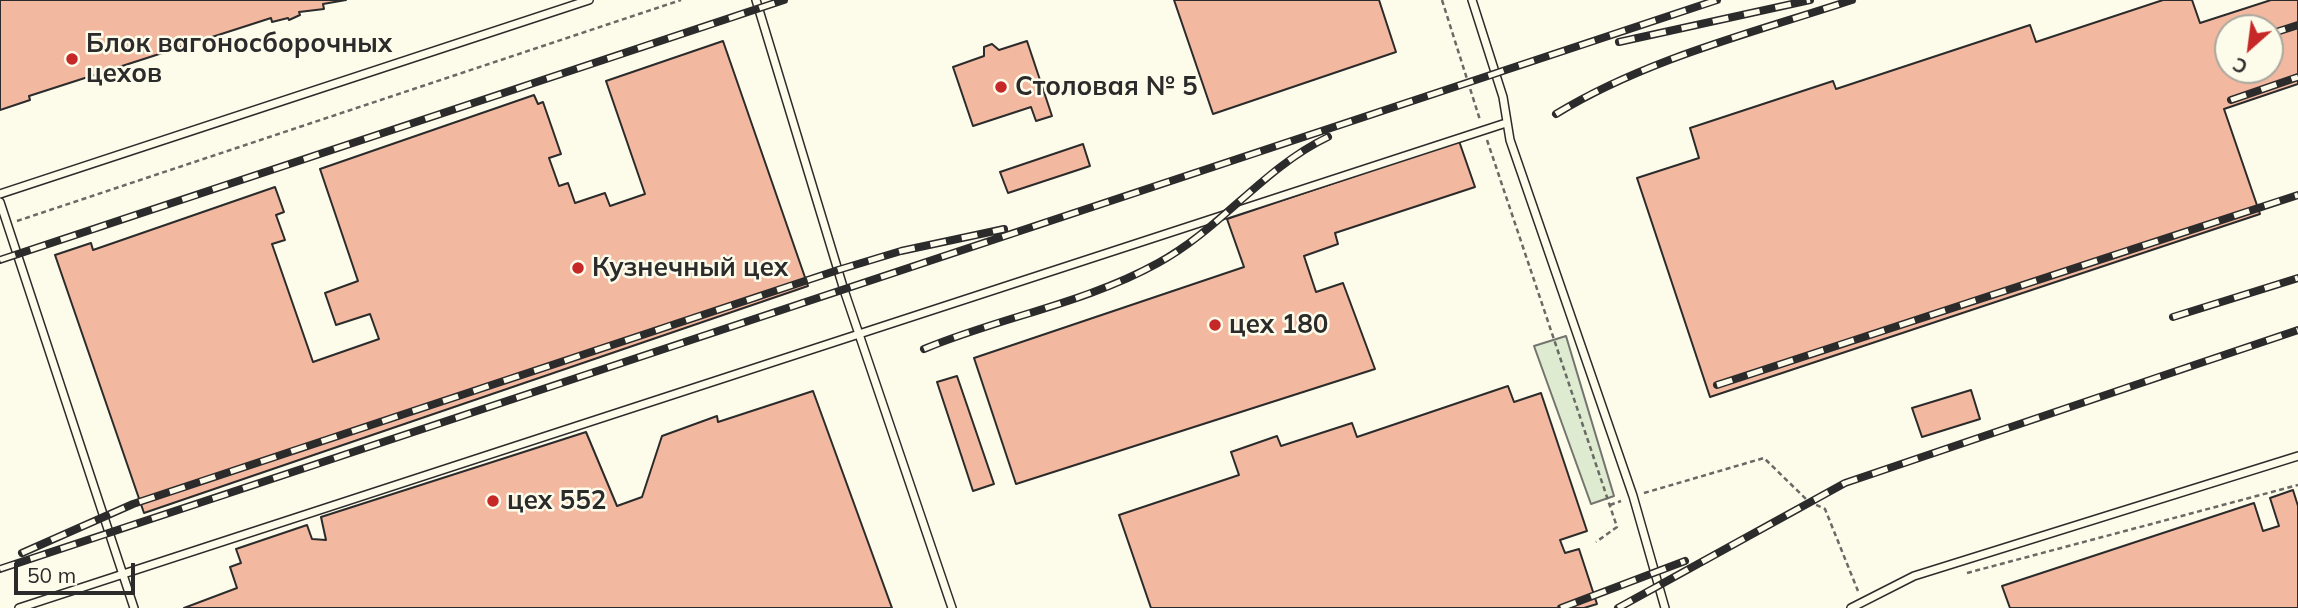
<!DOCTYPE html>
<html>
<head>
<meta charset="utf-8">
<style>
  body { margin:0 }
  #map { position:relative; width:2298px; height:608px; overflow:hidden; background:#fdfbea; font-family:Mulish,sans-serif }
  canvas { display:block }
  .north { position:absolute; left:2214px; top:14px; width:70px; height:70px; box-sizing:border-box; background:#fdfbea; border:2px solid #a9a89e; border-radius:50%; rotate:208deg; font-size:19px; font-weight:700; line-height:28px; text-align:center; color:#2b2b2b }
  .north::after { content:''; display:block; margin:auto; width:24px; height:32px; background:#c62828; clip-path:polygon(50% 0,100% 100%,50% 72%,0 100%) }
  .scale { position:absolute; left:14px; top:563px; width:121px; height:32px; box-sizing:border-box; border:4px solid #2b2b2b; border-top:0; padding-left:9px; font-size:21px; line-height:24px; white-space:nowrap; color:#2b2b2b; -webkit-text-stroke:5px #fdfbea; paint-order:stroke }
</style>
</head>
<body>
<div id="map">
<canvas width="2298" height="608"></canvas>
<div class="north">С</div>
<div class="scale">50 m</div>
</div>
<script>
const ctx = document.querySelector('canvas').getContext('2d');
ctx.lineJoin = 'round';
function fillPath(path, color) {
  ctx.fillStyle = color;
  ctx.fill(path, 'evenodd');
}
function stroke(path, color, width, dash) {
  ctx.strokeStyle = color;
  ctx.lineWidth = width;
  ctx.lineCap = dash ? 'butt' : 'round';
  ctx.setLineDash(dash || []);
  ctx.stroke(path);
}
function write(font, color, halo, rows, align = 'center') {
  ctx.font = font + ' Mulish,sans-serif';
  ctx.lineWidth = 5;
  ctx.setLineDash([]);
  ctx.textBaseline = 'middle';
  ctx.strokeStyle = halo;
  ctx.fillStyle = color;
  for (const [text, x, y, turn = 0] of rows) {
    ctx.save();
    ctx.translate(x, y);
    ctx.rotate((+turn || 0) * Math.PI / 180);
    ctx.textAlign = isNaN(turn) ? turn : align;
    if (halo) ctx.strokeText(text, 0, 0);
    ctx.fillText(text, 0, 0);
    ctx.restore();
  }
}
const green = new Path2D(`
  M1566,336L1614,496L1591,504L1534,346Z`);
fillPath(green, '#deebd1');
stroke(green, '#74746e', 2);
const building = new Path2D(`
  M0,0H346L323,4L324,9L299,12L300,15L289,20L288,18L272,22L271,18L29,96L30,100L0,110Z
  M1174,0H1379L1396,52L1213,114Z
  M2163,0H2192L2200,23L2271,0H2298V84L2224,109L2260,214L1710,397L1637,178L1699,158L1690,128L1833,81L1836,89L2030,25L2036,42ZM2228,28H2270V70H2228Z
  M723,41L808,286L144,513L55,255L91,243L93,250L275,187L284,212L276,215L285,240L272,244L313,362L379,339L370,314L336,325L325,293L358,281L320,169L534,95L538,104L543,102L561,154L549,158L559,186L568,183L575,203L605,193L610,206L645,194L606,81Z
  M1027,41L1052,116L1036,121L1031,107L973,126L953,67L984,56V47L992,44L999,50Z
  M1459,141L1475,187L1335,233L1338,244L1304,256L1316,292L1343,283L1375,369L1016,484L974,358L1244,267L1227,219Z
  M1083,144L1090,166L1008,193L1000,172Z
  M957,376L994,484L973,491L937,382Z
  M1508,386L1514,402L1541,393L1587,531L1560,540L1565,553L1579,549L1597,604L1584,608H1151L1119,515L1239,475L1231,452L1277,436L1281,446L1352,423L1357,437Z
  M1971,390L1980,419L1922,437L1912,408Z
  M813,391L892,608H184L237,588L230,567L241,563L236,549L307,525L312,539L326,540L321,517L586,432L617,506L642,497L662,436L717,416L718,422Z
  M2293,490L2298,506V608H2010L2002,586L2254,503L2263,531L2279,526L2270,498Z`);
fillPath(building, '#f2b8a0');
stroke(building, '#2b2b2b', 2);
const service = new Path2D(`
  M756,0L844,290L952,608
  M1472,0L1503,97L1510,140L1633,496L1665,608
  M0,194L589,0
  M0,202L134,608
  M19,608L1506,123
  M1851,608L1914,576L2298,456`);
stroke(service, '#2b2b2b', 10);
stroke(new Path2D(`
  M1442,0L1480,120
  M1487,140L1617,527L1596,542
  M17,221L681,0
  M1644,493L1764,458L1808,501L1825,509L1858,591
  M1610,505L1621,501
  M1967,573L2298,485`), '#6a6964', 2.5, [5, 3.5]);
stroke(service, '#fdfbea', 7);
const rail = new Path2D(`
  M2270,34L2298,25
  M1619,42L1810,0
  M2219,51L2228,48
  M2231,100L2298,77
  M1556,114C1646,59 1752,33 1852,0
  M0,260L784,0
  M2173,317L2298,278
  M924,349C1001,317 1086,303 1158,263C1221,229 1263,168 1328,137
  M1717,385L2298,195
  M22,553L133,504L838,270L901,251L1004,229
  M0,569L1717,0
  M1561,608L1685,561
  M1618,608L1845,483L2298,330`);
stroke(rail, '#2b2b2b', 8);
stroke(rail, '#fdfbea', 5, [16]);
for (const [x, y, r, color] of [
  [72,59,7,"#c62828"],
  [1001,87,7,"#c62828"],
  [578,268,7,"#c62828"],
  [1215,325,7,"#c62828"],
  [493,501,7,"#c62828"]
]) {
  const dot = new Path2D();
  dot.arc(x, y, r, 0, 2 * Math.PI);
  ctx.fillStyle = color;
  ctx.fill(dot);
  stroke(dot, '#fdfbea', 2.5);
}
write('bold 26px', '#2b2b2b', '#fdfbea', [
  ["Блок вагоносборочных",86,44],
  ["цехов",86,74],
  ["Столовая № 5",1015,87],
  ["Кузнечный цех",592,268],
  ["цех 180",1229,325],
  ["цех 552",507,501]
], 'left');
</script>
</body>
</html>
